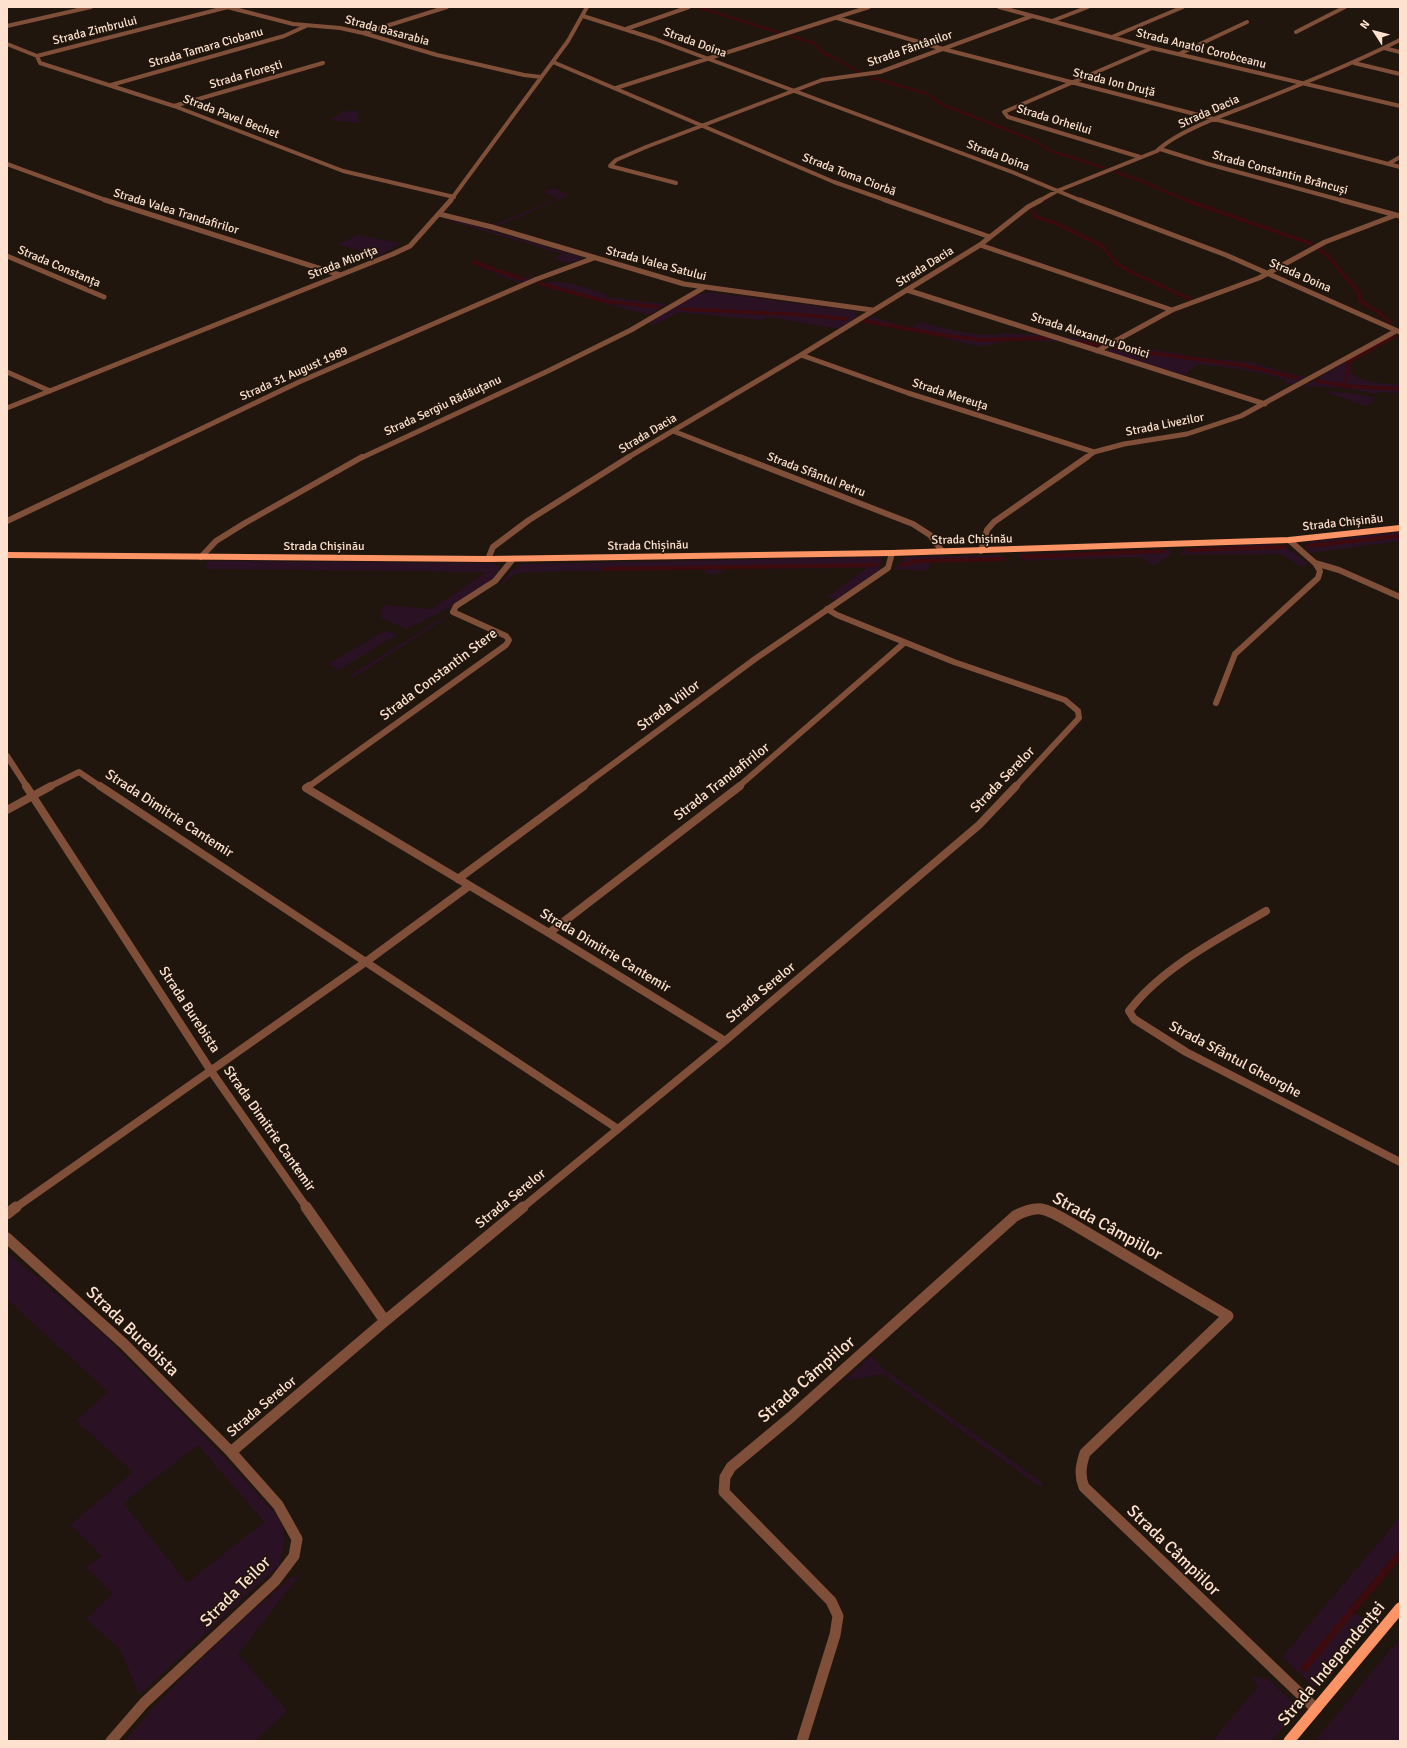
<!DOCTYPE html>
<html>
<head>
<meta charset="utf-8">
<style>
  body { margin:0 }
  #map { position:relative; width:1407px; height:1748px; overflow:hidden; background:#21160d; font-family:Signika,sans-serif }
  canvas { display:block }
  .frame { position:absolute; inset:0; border:8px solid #fee1ce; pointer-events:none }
  .north { position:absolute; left:1355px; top:12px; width:40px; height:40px; -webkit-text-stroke:3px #21160d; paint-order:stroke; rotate:306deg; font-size:11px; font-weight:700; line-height:16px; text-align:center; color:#fee1ce }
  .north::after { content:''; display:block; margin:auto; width:14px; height:18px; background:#fee1ce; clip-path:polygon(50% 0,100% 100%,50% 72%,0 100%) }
</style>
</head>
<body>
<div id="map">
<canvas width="1407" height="1748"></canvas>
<div class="frame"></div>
<div class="north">N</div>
</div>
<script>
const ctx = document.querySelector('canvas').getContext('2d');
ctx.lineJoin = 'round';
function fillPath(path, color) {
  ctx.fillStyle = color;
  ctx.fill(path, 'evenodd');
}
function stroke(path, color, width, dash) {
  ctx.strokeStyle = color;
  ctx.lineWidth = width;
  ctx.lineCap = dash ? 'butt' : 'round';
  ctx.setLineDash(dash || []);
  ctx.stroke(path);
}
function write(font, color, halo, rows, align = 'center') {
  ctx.font = font + ' Signika,sans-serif';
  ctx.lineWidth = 3.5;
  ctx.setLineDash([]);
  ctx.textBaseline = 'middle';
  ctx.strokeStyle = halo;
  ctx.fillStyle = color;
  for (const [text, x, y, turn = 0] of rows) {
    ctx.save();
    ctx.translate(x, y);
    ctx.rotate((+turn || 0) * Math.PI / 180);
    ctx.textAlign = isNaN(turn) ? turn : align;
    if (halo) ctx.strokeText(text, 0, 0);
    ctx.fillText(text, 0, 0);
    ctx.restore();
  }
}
fillPath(new Path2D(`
  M352,110L358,112V123L329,120L343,112Z
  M554,188L569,195L498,226L494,225L558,198L542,192Z
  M452,219L584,258L569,263L553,259L562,254L447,220Z
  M358,235L401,243L378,257L338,244Z
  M476,261L528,279H529L519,283L470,263Z
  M551,281L573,284L608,295L606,297L666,304L649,315L540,286Z
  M710,292L855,311V318L838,329L769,317L760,320L680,312L654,325L648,323L695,295Z
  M872,317L911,328L921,322C947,329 971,336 999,335L1000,333L1039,335L1062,342L1009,340L981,347L932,335L863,323Z
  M1055,335L1101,342H1108L1096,348Z
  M1120,341L1129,345L1197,357L1253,363L1305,377L1293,384H1286L1285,379C1256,371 1228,367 1198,364L1185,375L1107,352Z
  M1347,361L1352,362L1350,373C1365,384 1382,383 1400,385V393L1377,392L1379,395L1351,389L1305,386Z
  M1323,391L1352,393L1375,398L1369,406L1362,405Z
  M1400,532V541L1310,553L1305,548L1307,542Z
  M1269,544C1286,546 1295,552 1308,564L1302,567L1280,554L1179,555L1185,548Z
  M1172,549L1170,555L1153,566L1141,557L1023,561L1018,554Z
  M1002,555L1016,567L1005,560L930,563L928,571L893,569L907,557Z
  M878,557L882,561L878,571L837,600L827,597L867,568L725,569L721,573L708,574L701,569L526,572L514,574L502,585L499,586L510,572L521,564Z
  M208,561L492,563L498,566L500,572C475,598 439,612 407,629L381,618L383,605L432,609L486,572L205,569Z
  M444,617L446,618L353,678L349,676Z
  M385,631L398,634L339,670L328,664Z
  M7,1252L106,1337L206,1438L275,1513C288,1533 286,1544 279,1565L139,1695L120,1649L86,1619L112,1593L86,1567L102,1556L70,1525L133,1472L76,1421L108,1392L7,1299ZM198,1445L264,1522L187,1583L123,1503Z
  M871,1356L885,1370L1043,1483L1040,1487L883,1374L844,1381Z
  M1400,1517V1549L1349,1608L1370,1625L1315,1688L1282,1657Z
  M299,1576L238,1654L287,1711L255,1741H126C174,1680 233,1628 291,1577Z
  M1400,1638V1741H1315Z
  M1251,1676L1268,1679L1299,1709L1271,1741H1212L1258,1687Z`), '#2a1124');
stroke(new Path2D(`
  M698,7L780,33
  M790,36L814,43L822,53L833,57L861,73
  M870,77L927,94L939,103L1035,141L1051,151L1105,168
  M1115,172L1139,180L1188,201`), '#3d0a0e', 2.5);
stroke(new Path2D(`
  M1185,200L1312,244
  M1032,211L1036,217L1055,223L1102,246L1116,263L1127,270L1190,299
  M1318,249L1327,255L1359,293L1360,301L1378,312L1391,323
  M473,262L522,279
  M539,283L603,301L658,307
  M681,309L806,315L846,319
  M865,321L941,335L983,340L1047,338
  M1078,342L1099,345
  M1114,348L1247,366L1297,378
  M1317,381L1346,386L1400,389
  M1346,386L1348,362L1393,337`), '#3d0a0e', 3.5);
stroke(new Path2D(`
  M1308,546L1400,536
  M1188,550L1284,547
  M1023,557L1164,551
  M902,565L918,561L1003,559
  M603,569L876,565`), '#3d0a0e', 4);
stroke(new Path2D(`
  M1304,1668L1400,1554`), '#3d0a0e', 7);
stroke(new Path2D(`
  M227,7L293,24L340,28L363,33L437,55L524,75L541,77
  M999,7L1152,48L1400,106
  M583,16L655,39L1012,172L1082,201
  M837,18L943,49L1400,167
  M1052,21L1088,7
  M7,26L91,7
  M626,29L689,7
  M1296,32L1345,7
  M364,33L447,7
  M1112,37L1183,7
  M7,44L37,56L40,63L174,106L343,171L454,197
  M1384,48L1400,52
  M1179,54L1247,22
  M37,56L228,7
  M553,62L834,182L888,201
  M1354,63L1400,74
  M111,85L284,36L306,26
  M616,88L869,7
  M174,106L323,63
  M1160,149L1208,164L1344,201
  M1140,157L1008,117L1004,112L1152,48
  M7,164L108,201
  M1388,164L1400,157
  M676,183L610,166L616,160L646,147L822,80L880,72L1032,16
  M450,201L568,41L587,7
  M1039,201L1057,191L1157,151C1176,132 1226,114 1252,104C1302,84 1352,64 1400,40`), '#7f4f39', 4);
stroke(new Path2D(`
  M105,200L340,275
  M885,200L990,237
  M1080,200L1226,255L1400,332
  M1341,200L1396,215
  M439,214L492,227L684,284L872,310
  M980,245L1172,310
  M7,256L104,297
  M907,290L1265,404
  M1097,351L1172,310L1259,278L1325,242L1396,215L1400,216
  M801,355L908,393L1094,452
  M7,372L50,391
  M7,408L393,254L410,246L451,200
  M673,431L742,458
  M140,458L299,382L537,279L594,258
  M361,458L548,371L631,330L703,288
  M627,458L801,355L980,245L1028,207L1041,200
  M1086,458L1094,452L1124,444L1187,434L1241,416L1396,331`), '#7f4f39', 5);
stroke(new Path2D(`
  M740,457L913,524L930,535L942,551
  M7,521L142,457
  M981,551L987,530L994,522L1087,457
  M201,557L216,541L245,523L362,457
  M488,559L493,547L529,520L629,457
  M1315,563L1339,570L1400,597
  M827,609L837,615L954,662L1065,700L1078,711L1079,718L1015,787
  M1216,703L1235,654L1318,578L1320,571L1315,563L1289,540
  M7,756L27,787
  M49,787L79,772L101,787
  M308,787L506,645L509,640L506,636L453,612L456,606L495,581L513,559
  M582,787L755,659L888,568L892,553
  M738,787L904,643`), '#7f4f39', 6);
stroke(new Path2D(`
  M26,786L211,1071L307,1208
  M100,786L618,1129
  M309,786L306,788L549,933L725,1041
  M7,810L51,786
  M458,879L584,786
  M1266,911C1220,938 1161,968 1129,1011L1134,1019L1186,1052L1400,1162
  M549,933L740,786
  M15,1208L367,961L469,886
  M522,1208L725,1041L979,825L1016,786
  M1033,1208H1042`), '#7f4f39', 8);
stroke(new Path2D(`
  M306,1207L385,1321
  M7,1214L16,1207
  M7,1238L124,1344L231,1452L278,1505L297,1539L294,1556L275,1581L144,1703L111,1741
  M231,1452L385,1321L523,1207
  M802,1741L835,1635L838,1616L831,1601L724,1492L725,1477L731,1467L791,1417L1015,1216C1038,1204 1045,1208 1066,1220L1228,1316L1085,1453C1081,1465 1079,1475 1084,1487L1316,1709`), '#7f4f39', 11);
stroke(new Path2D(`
  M7,555L488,559L892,553L1289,540L1400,528`), '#fd9466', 6);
stroke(new Path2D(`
  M1289,1741L1400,1608`), '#fd9466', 11);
write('12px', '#fee1ce', '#21160d', [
  ["Strada Zimbrului",95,31,-14],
  ["Strada Basarabia",387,31,15],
  ["Strada Doina",695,43,20],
  ["Strada Tamara Ciobanu",206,48,-16],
  ["Strada Fântânilor",910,49,-19],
  ["Strada Anatol Corobceanu",1201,49,14],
  ["Strada Florești",246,75,-16],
  ["Strada Ion Druță",1114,83,14],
  ["Strada Dacia",1209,112,-24],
  ["Strada Pavel Bechet",231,117,21],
  ["Strada Orheilui",1054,120,17],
  ["Strada Doina",998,156,21],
  ["Strada Constantin Brâncuși",1280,173,15],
  ["Strada Toma Ciorbă",849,175,21],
  ["Strada Valea Trandafirilor",176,212,17],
  ["Strada Miorița",343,263,-21],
  ["Strada Valea Satului",656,264,15],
  ["Strada Constanța",59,267,23],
  ["Strada Dacia",925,267,-32],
  ["Strada Doina",1300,276,24],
  ["Strada Alexandru Donici",1090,336,18],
  ["Strada 31 August 1989",294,374,-24],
  ["Strada Mereuța",950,395,18],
  ["Strada Sergiu Rădăuțanu",443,406,-25],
  ["Strada Livezilor",1165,425,-11],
  ["Strada Dacia",648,434,-31],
  ["Strada Sfântul Petru",816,475,21],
  ["Strada Chișinău",1343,523,-6],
  ["Strada Chișinău",972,540,-1],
  ["Strada Chișinău",648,546,-1],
  ["Strada Chișinău",324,547]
]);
write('14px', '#fee1ce', '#21160d', [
  ["Strada Constantin Stere",439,675,-37],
  ["Strada Viilor",669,706,-37],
  ["Strada Serelor",1003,780,-46],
  ["Strada Trandafirilor",722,782,-38],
  ["Strada Dimitrie Cantemir",169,814,33],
  ["Strada Dimitrie Cantemir",605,951,31],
  ["Strada Serelor",761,993,-40],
  ["Strada Burebista",189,1010,57],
  ["Strada Sfântul Gheorghe",1235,1060,28],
  ["Strada Dimitrie Cantemir",269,1129,55],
  ["Strada Serelor",511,1199,-39],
  ["Strada Serelor",262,1407,-40]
]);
write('17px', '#fee1ce', '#21160d', [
  ["Strada Câmpiilor",1107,1227,29],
  ["Strada Burebista",132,1332,44],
  ["Strada Câmpiilor",807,1380,-41],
  ["Strada Câmpiilor",1173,1551,44],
  ["Strada Teilor",236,1592,-45],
  ["Strada Independenței",1332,1664,-50]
]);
</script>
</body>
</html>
